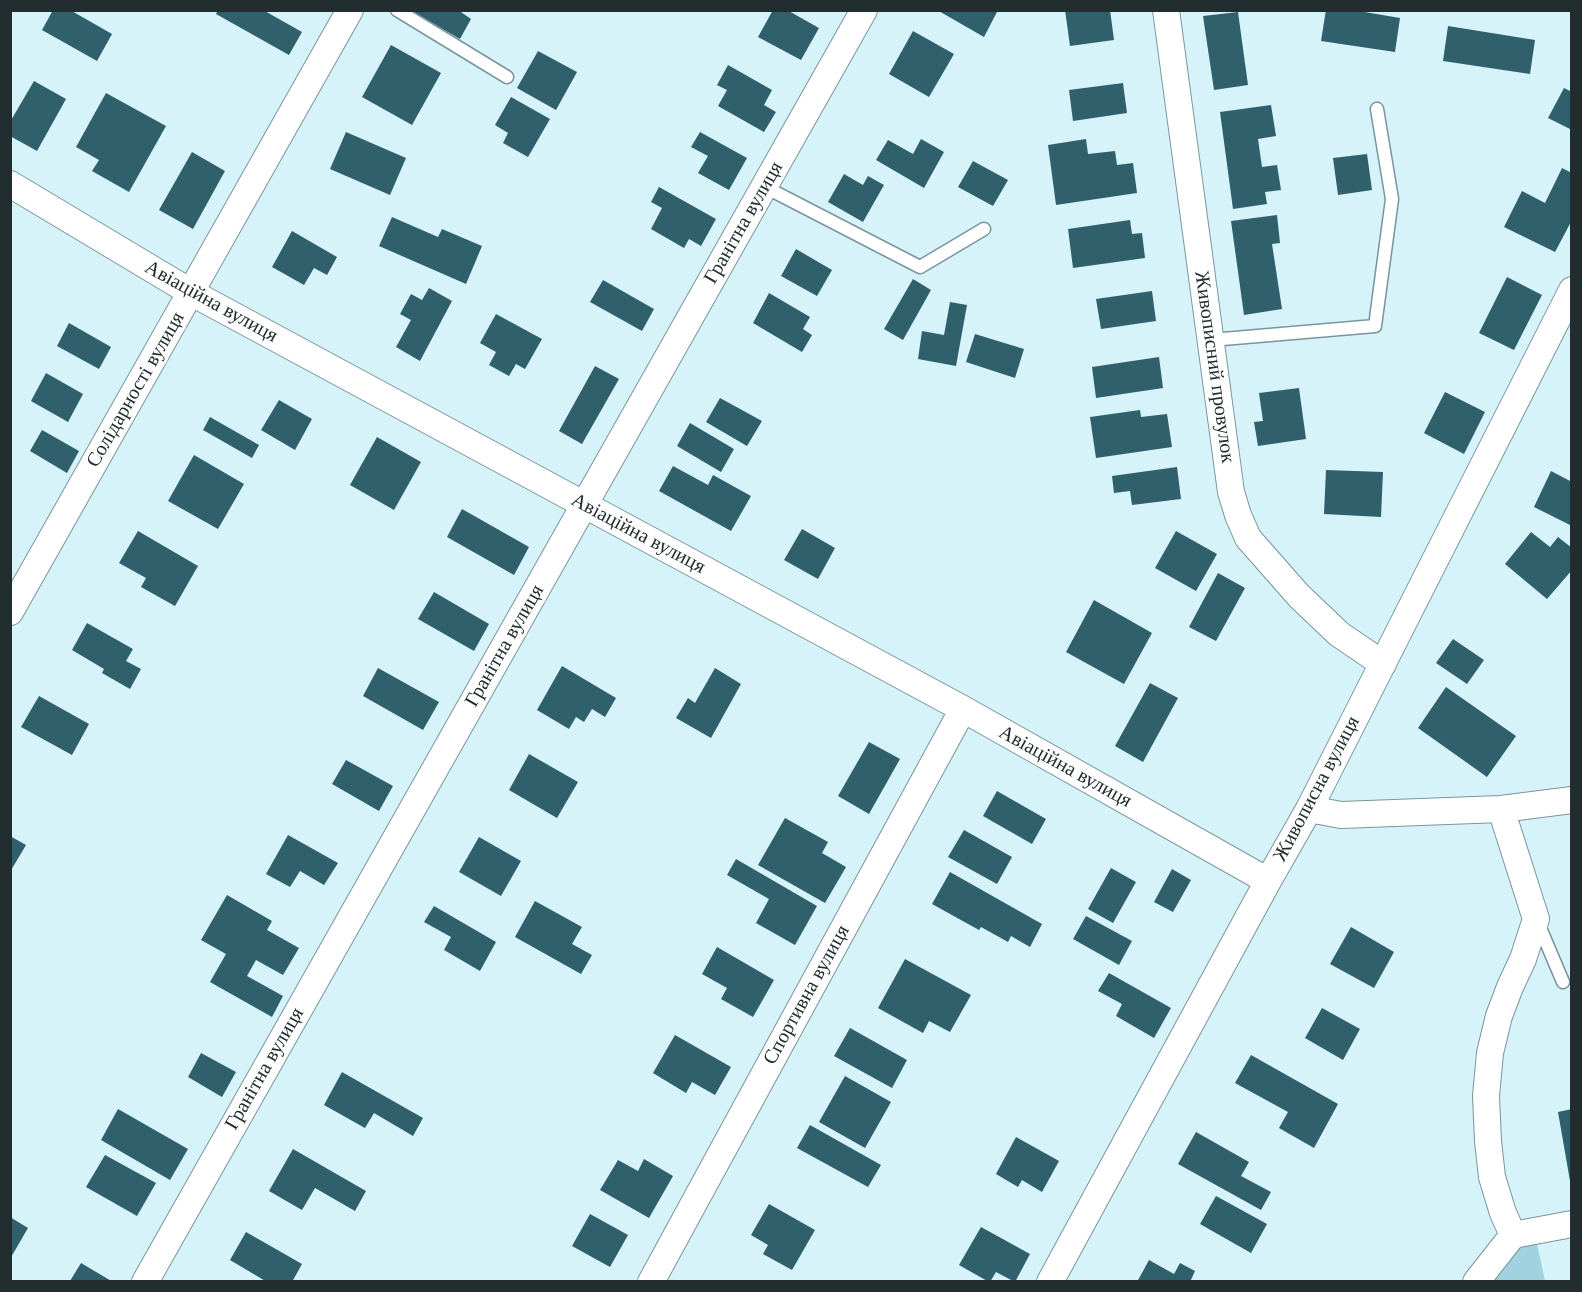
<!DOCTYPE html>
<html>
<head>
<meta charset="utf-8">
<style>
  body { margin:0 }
  #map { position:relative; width:1582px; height:1292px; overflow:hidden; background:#d6f3fa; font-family:"Times New Roman",serif }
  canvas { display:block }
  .frame { position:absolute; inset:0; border:12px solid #222d2f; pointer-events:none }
</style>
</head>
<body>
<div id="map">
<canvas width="1582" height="1292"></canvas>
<div class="frame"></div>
</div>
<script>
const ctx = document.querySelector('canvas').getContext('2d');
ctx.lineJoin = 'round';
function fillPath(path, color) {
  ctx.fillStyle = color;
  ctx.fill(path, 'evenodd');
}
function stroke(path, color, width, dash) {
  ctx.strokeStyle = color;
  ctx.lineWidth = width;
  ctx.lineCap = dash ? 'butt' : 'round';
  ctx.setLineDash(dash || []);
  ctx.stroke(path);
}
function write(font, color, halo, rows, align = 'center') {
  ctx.font = font + ' "Times New Roman",serif';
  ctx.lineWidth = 6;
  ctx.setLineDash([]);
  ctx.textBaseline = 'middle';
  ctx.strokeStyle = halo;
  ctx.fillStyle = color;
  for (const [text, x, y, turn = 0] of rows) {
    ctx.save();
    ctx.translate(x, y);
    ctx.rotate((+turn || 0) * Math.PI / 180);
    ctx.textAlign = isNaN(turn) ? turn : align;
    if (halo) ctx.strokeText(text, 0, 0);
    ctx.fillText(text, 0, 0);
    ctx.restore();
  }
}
fillPath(new Path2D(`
  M1536,1239L1545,1281L1488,1282L1517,1250Z`), '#a1d2df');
fillPath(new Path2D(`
  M53,10H70L112,34L97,61L42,30Z
  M218,10H263L302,32L289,55L216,14Z
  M414,10H458L471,19L460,39L413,12Z
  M773,10H787L819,28L801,60L758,37Z
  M937,10H998L984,37Z
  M1065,10H1110L1114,40L1070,46Z
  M1326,10H1353L1400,18L1395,52L1321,41Z
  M1238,12L1248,85L1214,90L1203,16Z
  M1448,26L1535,40L1530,74L1443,61Z
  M913,31L954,54L929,97L889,74Z
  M391,45L441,73L412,125L362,97Z
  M538,51L577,72L556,110L517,88Z
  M728,65L772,90L764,105L776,112L764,132L718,106L727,90L717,85Z
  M34,81L66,99L37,151L10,136V122Z
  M1123,83L1127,113L1073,121L1069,90Z
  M1564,88L1572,92V130L1548,118Z
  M106,93L166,126L129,192L92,171L99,160L76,147Z
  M511,97L550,119L528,157L503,143L508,133L495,125Z
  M1271,105L1276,136L1258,139L1262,167L1277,165L1281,190L1265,192L1267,204L1233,209L1220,112Z
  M346,132L406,158L390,195L330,169Z
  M700,132L747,158L729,190L698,173L708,156L691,147Z
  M921,139L944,152L924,188L876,160L888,140L913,154Z
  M1086,139L1088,154L1115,151L1117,165L1133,163L1137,193L1056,205L1048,145Z
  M192,152L225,171L193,229L159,210Z
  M1367,154L1372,190L1338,195L1333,158Z
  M973,161L1008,180L993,206L958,187Z
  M1562,168L1572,173V220L1555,252L1504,227L1522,191L1545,203Z
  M844,174L863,185L868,176L884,185L863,222L828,202Z
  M659,187L716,219L701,246L689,239L684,248L651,229L662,208L651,202Z
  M1277,215L1280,243L1272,244L1282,309L1244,315L1231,221Z
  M392,217L438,237L442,229L482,246L466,284L379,246Z
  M1130,220L1132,234L1142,233L1145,258L1073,268L1068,229Z
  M292,231L337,257L327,275L314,268L304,285L272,267Z
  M796,249L832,270L817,296L781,276Z
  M1507,277L1542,295L1514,350L1479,333Z
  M913,279L931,290L903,340L884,329Z
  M603,280L654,309L642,331L590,302Z
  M429,288L452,301L420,361L396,347L411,320L400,314L411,294L422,300Z
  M1152,291L1156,321L1101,329L1096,299Z
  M769,293L810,317L803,329L812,335L802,352L753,323Z
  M950,302L967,305L956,366L918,359L922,331L944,335Z
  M496,314L542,339L525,369L516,364L509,376L489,365L496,352L480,343Z
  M69,323L111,347L99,369L57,346Z
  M975,334L1024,349L1015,378L966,362Z
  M1159,357L1163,388L1096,398L1092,367Z
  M595,366L619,379L582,444L559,431Z
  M46,373L83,394L68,422L31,401Z
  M1299,388L1306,439L1258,446L1254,422L1263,421L1259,393Z
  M1445,392L1485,412L1464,454L1424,433Z
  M720,398L762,421L747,446L706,422Z
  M279,400L312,419L295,450L261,430Z
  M1140,410L1141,417L1167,414L1172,447L1096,458L1090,417Z
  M210,417L259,445L252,458L203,430Z
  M690,423L734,449L721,472L677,446Z
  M42,430L79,451L67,473L30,451Z
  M377,437L421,462L394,510L350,485Z
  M194,455L244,484L218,529L168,501Z
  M673,466L708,485L713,475L751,496L731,531L659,491Z
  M1177,467L1181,499L1132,505L1130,491L1114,493L1112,476Z
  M1326,470L1383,472L1381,517L1324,514Z
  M1551,471L1572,482V526L1534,507Z
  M462,509L529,547L514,575L447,537Z
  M802,529L835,548L818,579L784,560Z
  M138,531L198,566L175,606L141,587L146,578L119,563Z
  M1176,531L1217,554L1196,591L1155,568Z
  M1531,532L1550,547L1558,537L1572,548V570L1547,599L1505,564Z
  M1218,573L1245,588L1216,641L1189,627Z
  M434,592L489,624L474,651L418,619Z
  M1094,600L1152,633L1124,684L1066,652Z
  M87,623L133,649L126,661L141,669L130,689L102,673L104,669L72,650Z
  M1453,639L1484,660L1467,684L1436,663Z
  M562,666L616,698L605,717L592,709L584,722L576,717L569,729L537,710Z
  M378,668L439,702L423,730L363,696Z
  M715,668L741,684L711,738L676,718L688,698L695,703Z
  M1150,683L1178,698L1143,762L1115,746Z
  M1446,687L1516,736L1487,777L1418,728Z
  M39,696L89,724L72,755L21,727Z
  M869,742L900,759L869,814L838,796Z
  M529,754L578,782L557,818L509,790Z
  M346,760L393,786L379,811L332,784Z
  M997,791L1046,819L1032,844L983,816Z
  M785,818L828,842L822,853L846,867L825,903L758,865Z
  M964,830L1012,857L997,884L948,857Z
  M288,835L338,863L324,885L300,871L290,887L266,874Z
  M10,836L26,845L10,872Z
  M479,837L521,861L501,896L459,872Z
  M736,859L817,906L795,945L756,923L769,899L727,875Z
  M1111,868L1136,882L1113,923L1088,909Z
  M1172,869L1191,880L1173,912L1154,902Z
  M950,872L1042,924L1030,947L1011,936L1008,942L981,927L979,930L932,904Z
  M227,895L272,921L267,930L299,948L283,975L256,960L247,976L283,996L272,1017L210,982L226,954L201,940Z
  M535,901L582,927L572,944L592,955L581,974L515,937Z
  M434,906L496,942L480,971L444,950L451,937L424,922Z
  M1086,916L1132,941L1119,965L1073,939Z
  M1351,927L1394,952L1374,988L1330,964Z
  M717,947L774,980L753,1017L721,999L727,988L702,974Z
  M905,959L971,995L950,1032L929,1021L923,1033L878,1008Z
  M1109,973L1171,1008L1154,1038L1116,1016L1122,1004L1098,991Z
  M1322,1008L1360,1029L1343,1060L1305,1038Z
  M850,1028L907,1060L892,1088L834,1056Z
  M675,1035L731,1067L715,1095L692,1082L686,1093L653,1073Z
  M201,1053L236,1072L222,1097L188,1077Z
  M1251,1055L1338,1104L1314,1148L1279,1128L1288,1112L1235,1083Z
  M342,1072L423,1118L413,1136L374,1113L365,1128L324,1105Z
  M845,1076L891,1102L865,1148L819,1122Z
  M118,1109L188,1149L170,1180L101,1140Z
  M1572,1109V1181H1570L1558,1112Z
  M810,1125L881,1165L868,1187L797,1148Z
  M1196,1132L1249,1162L1241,1176L1271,1192L1261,1210L1178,1164Z
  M1016,1137L1059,1161L1042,1192L1022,1180L1018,1187L996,1174Z
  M293,1149L366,1191L355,1211L315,1188L302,1210L269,1191Z
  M105,1155L156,1183L137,1216L86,1187Z
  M644,1159L673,1176L649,1218L600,1190L618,1160L638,1171Z
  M1216,1196L1267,1224L1251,1253L1200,1224Z
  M769,1204L815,1230L792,1270L763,1254L768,1245L751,1235Z
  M590,1214L628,1235L610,1267L572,1246Z
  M10,1217L28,1228L10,1259Z
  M981,1227L1030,1254L1015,1282L996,1272L990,1282H989L959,1265Z
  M246,1232L302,1264L292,1282H267L230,1260Z
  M1149,1260L1174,1274L1180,1263L1195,1271L1190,1282H1137Z
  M81,1263L113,1282L70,1281Z`), '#2f606c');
const service = new Path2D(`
  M397,10L507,77
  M765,187L920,267L984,229
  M1211,340L1375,326L1392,199L1377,109
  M1538,923L1563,982`);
const minor = new Path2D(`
  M1166,10L1231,492L1238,515L1248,538L1299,596L1339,634L1383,664
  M10,184L192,293L963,709L1268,881
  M10,612L350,10
  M1309,809L1341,815L1501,809L1572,800
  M1501,809L1536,919L1523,959L1510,987L1499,1016L1490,1053L1486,1096L1488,1141L1492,1177L1503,1213L1513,1235
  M1513,1235L1572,1224
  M145,1282L864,10
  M651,1282L963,709
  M1050,1282L1268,881L1309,809L1572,290
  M1476,1282L1513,1235`);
stroke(service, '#7a959c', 15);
stroke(minor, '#7a959c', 28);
stroke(service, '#fff', 12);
stroke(minor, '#fff', 26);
write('20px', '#222d2f', '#fff', [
  ["Гранітна вулиця",744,223,-60],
  ["Авіаційна вулиця",211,302,29],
  ["Живописний провулок",1214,367,82],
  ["Солідарності вулиця",136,390,-60],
  ["Авіаційна вулиця",638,534,28],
  ["Гранітна вулиця",505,646,-60],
  ["Авіаційна вулиця",1065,767,29],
  ["Живописна вулиця",1317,789,-62],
  ["Спортивна вулиця",807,995,-61],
  ["Гранітна вулиця",265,1069,-60]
]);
</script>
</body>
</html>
